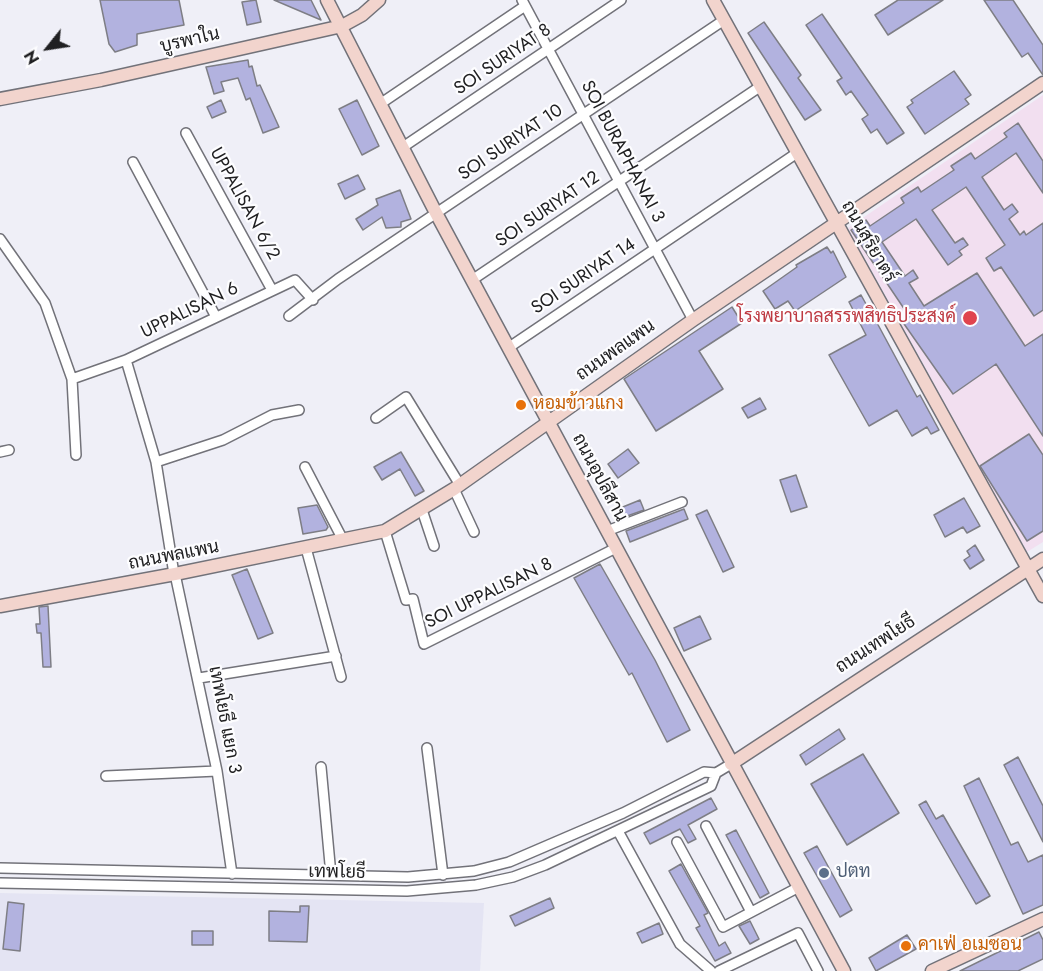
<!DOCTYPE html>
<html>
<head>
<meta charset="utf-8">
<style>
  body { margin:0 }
  #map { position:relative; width:1043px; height:971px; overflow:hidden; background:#efeff7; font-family:Jost,sans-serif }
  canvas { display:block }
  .north { position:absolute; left:18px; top:18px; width:60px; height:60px; -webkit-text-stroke:4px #fdfdff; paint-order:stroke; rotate:240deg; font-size:16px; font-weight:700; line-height:24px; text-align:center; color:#202022 }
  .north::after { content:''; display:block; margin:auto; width:21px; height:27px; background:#202022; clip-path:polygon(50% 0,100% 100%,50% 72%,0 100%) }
</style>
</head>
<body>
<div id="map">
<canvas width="1043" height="971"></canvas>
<div class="north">N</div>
</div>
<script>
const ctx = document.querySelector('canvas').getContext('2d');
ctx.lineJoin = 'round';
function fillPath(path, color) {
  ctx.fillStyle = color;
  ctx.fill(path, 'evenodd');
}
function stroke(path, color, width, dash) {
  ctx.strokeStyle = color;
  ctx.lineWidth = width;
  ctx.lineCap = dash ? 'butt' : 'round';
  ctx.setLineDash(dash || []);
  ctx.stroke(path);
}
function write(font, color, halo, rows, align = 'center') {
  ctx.font = font + ' Jost,Sarabun,sans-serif';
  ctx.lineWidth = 4.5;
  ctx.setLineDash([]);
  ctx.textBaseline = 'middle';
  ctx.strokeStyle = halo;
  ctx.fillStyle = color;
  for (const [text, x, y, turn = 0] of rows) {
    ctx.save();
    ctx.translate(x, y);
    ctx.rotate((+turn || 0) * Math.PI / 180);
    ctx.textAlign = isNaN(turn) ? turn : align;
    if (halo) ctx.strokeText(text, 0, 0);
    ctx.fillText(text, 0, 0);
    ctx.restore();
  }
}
fillPath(new Path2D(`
  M0,893L484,903L480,971H0Z`), '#e4e4f3');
fillPath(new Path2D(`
  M1043,95V542L1027,552L848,228Z`), '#f2dff0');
const building = new Path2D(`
  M100,0H179L184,25L137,34V45L115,52L109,44Z
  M256,0L261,22L247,25L242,2Z
  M274,0H311L321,20Z
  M898,0H943L888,35L875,15Z
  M984,0H1013L1043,45V75L1028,53L1022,57Z
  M822,14L904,133L887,144L877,129L871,133L862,119L868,115L851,91L846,95L837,81L842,78L806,25Z
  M764,22L801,75L798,78L821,110L805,120L748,33Z
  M248,60L249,67L252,66L257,86L260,85L279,127L263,133L250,98L246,100L238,78L221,82L224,91L214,94L206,67Z
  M954,71L971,95L965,99L969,104L925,134L907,107L913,103L911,100Z
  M221,100L226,112L212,118L207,107Z
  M357,100L379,146L362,155L339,109Z
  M1018,123L1043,161V193L1016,153L982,177L1004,210L1012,204L1018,212L1009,219L1020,235L1024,231L1026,235L1043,223V310L1034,316L1001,267L994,271L986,258L1005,245L966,187L932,210L955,243L963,238L968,245L959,251L962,255L948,265L916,219L882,242L905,276L913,270L918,278L909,283L924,306L977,273L1025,346L1043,334V436L996,364L953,394L902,321L909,316L851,230L866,220L870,226L904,203L901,198L918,187L921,192L954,170L951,166L971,153L975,159L1007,137L1004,133Z
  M358,175L365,189L345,199L338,184Z
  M400,190L411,219L401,222V227L386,228L382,217L363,230L356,219L378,205L376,199Z
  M827,247L831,253L833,251L846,277L795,311L788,301L775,309L763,291L797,267L796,265Z
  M861,295L871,313L874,312L878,320L876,321L917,397L920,395L939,430L931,434L927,427L912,436L897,410L869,426L829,355L866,335L849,302Z
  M732,307L742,323L699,351L723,389L656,431L624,379Z
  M760,398L766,409L748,418L742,408Z
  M1029,434L1043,455V531L1027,541L980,466Z
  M628,449L639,463L618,478L608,464Z
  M401,452L424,491L415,496L400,469L382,480L374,467Z
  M796,475L807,507L791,512L780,480Z
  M964,498L980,526L967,533L963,527L945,537L934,515Z
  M640,500L644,510L616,520L613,511Z
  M317,505L328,527L326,530L303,534L298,508Z
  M684,509L688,519L630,542L626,531Z
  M707,510L734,567L723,572L696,515Z
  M975,545L984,560L970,569L964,560L970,556L967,551Z
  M600,564L655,660L690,730L667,742L632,673L629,675L574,578Z
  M247,569L273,633L258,639L232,575Z
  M48,606L51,667H43L41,633H37L36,624H40L39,607Z
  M700,616L711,639L684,651L674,628Z
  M839,729L845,739L806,765L800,755Z
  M863,754L899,813L847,845L811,784Z
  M1018,757L1043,806V842L1004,765Z
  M979,778L1011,845L1018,842L1028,862L1043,855V905L1023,914L964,786Z
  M711,798L717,809L688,825L696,839L688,843L680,829L650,844L644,833Z
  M926,801L936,819L943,815L990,896L976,904L919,805Z
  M736,830L769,893L760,898L726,835Z
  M817,846L852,910L840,917L804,853Z
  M681,864L708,913L704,915L719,946L725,942L731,953L715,961L696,928L700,926L669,871Z
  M550,898L554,908L515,926L510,916Z
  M8,902L24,904L20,951L3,949Z
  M300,906H309L307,942L269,941V911L300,912Z
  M750,921L759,939L750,944L739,926Z
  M659,923L663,934L642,943L637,933Z
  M192,931H213V945H192Z
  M1039,932L1043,940V959L1018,971H960Z
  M907,935L916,949L876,971L869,958Z`);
fillPath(building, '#b2b2df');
stroke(building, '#7e7e85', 1.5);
const street = new Path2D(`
  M522,0L693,320
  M380,104L525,6
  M186,133L272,290
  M403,147L621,0
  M133,162L216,317
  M0,239L45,303L72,379L76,455
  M472,280L761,86
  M289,316L338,279L724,20
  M508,348L797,153
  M126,360L156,462L174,574
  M72,379L126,360L295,280L313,300
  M376,418L406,397L460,485
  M0,452L9,450
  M156,462L223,440L272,415L299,410
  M305,467L343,540
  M454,489L474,532
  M422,510L434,546
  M385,531L406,600L413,599L424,644L616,548
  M607,531L682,502
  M306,548L341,677
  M175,574L217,771L232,874
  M199,678L336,656
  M427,748L443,875
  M321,767L331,875
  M106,776L217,771
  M706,826L751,912
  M618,831L680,944L711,971
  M677,842L723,927L799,887
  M0,868L408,877L474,871L509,862L623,813L704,772L716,773L731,764
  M0,883L407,891L476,885L513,877L545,865L711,786L716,773
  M719,971L798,933L818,971`);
const secondary = new Path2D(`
  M327,0L436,213L844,971
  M713,0L1043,596
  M0,99L101,80L342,26L362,15L379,0
  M0,606L175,574L385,531L454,489L693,320L1043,83
  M731,764L1043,559
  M932,971L1043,919`);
stroke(street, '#727279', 12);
stroke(secondary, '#727279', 15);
stroke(street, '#fff', 9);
stroke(secondary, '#f2d4cd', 12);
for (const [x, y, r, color] of [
  [970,318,8,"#e0444e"],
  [521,405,6,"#e8710a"],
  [824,873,6,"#5c6f8a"],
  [906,946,6,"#e8710a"]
]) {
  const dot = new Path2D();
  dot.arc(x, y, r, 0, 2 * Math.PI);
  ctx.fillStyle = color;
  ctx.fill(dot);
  stroke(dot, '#fdfdff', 2);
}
write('18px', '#202022', '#fdfdff', [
  ["บูรพาใน",190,41,-13],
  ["SOI SURIYAT 8",503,60,-34],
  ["SOI SURIYAT 10",511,143,-34],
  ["SOI BURAPHANAI 3",622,152,62],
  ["UPPALISAN 6/2",244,204,61],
  ["SOI SURIYAT 12",548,210,-34],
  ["ถนนสุริยาตร์",868,242,60],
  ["SOI SURIYAT 14",584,277,-34],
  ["UPPALISAN 6",190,311,-26],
  ["ถนนพลแพน",616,351,-35],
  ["ถนนอุปลีสาน",599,478,62],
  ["ถนนพลแพน",174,556,-11],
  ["SOI UPPALISAN 8",489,594,-26],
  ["ถนนเทพโยธี",876,645,-33],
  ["เทพโยธี แยก 3",224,720,79],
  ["เทพโยธี",337,873,1]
]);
write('18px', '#be3a42', '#fdfdff', [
  ["โรงพยาบาลสรรพสิทธิประสงค์",956,318]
], 'right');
write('18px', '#c56008', '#fdfdff', [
  ["หอมข้าวแกง",533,405],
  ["คาเฟ่ อเมซอน",918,946]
], 'left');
write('18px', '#4e5e75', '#fdfdff', [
  ["ปตท",836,873]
], 'left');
</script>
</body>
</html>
